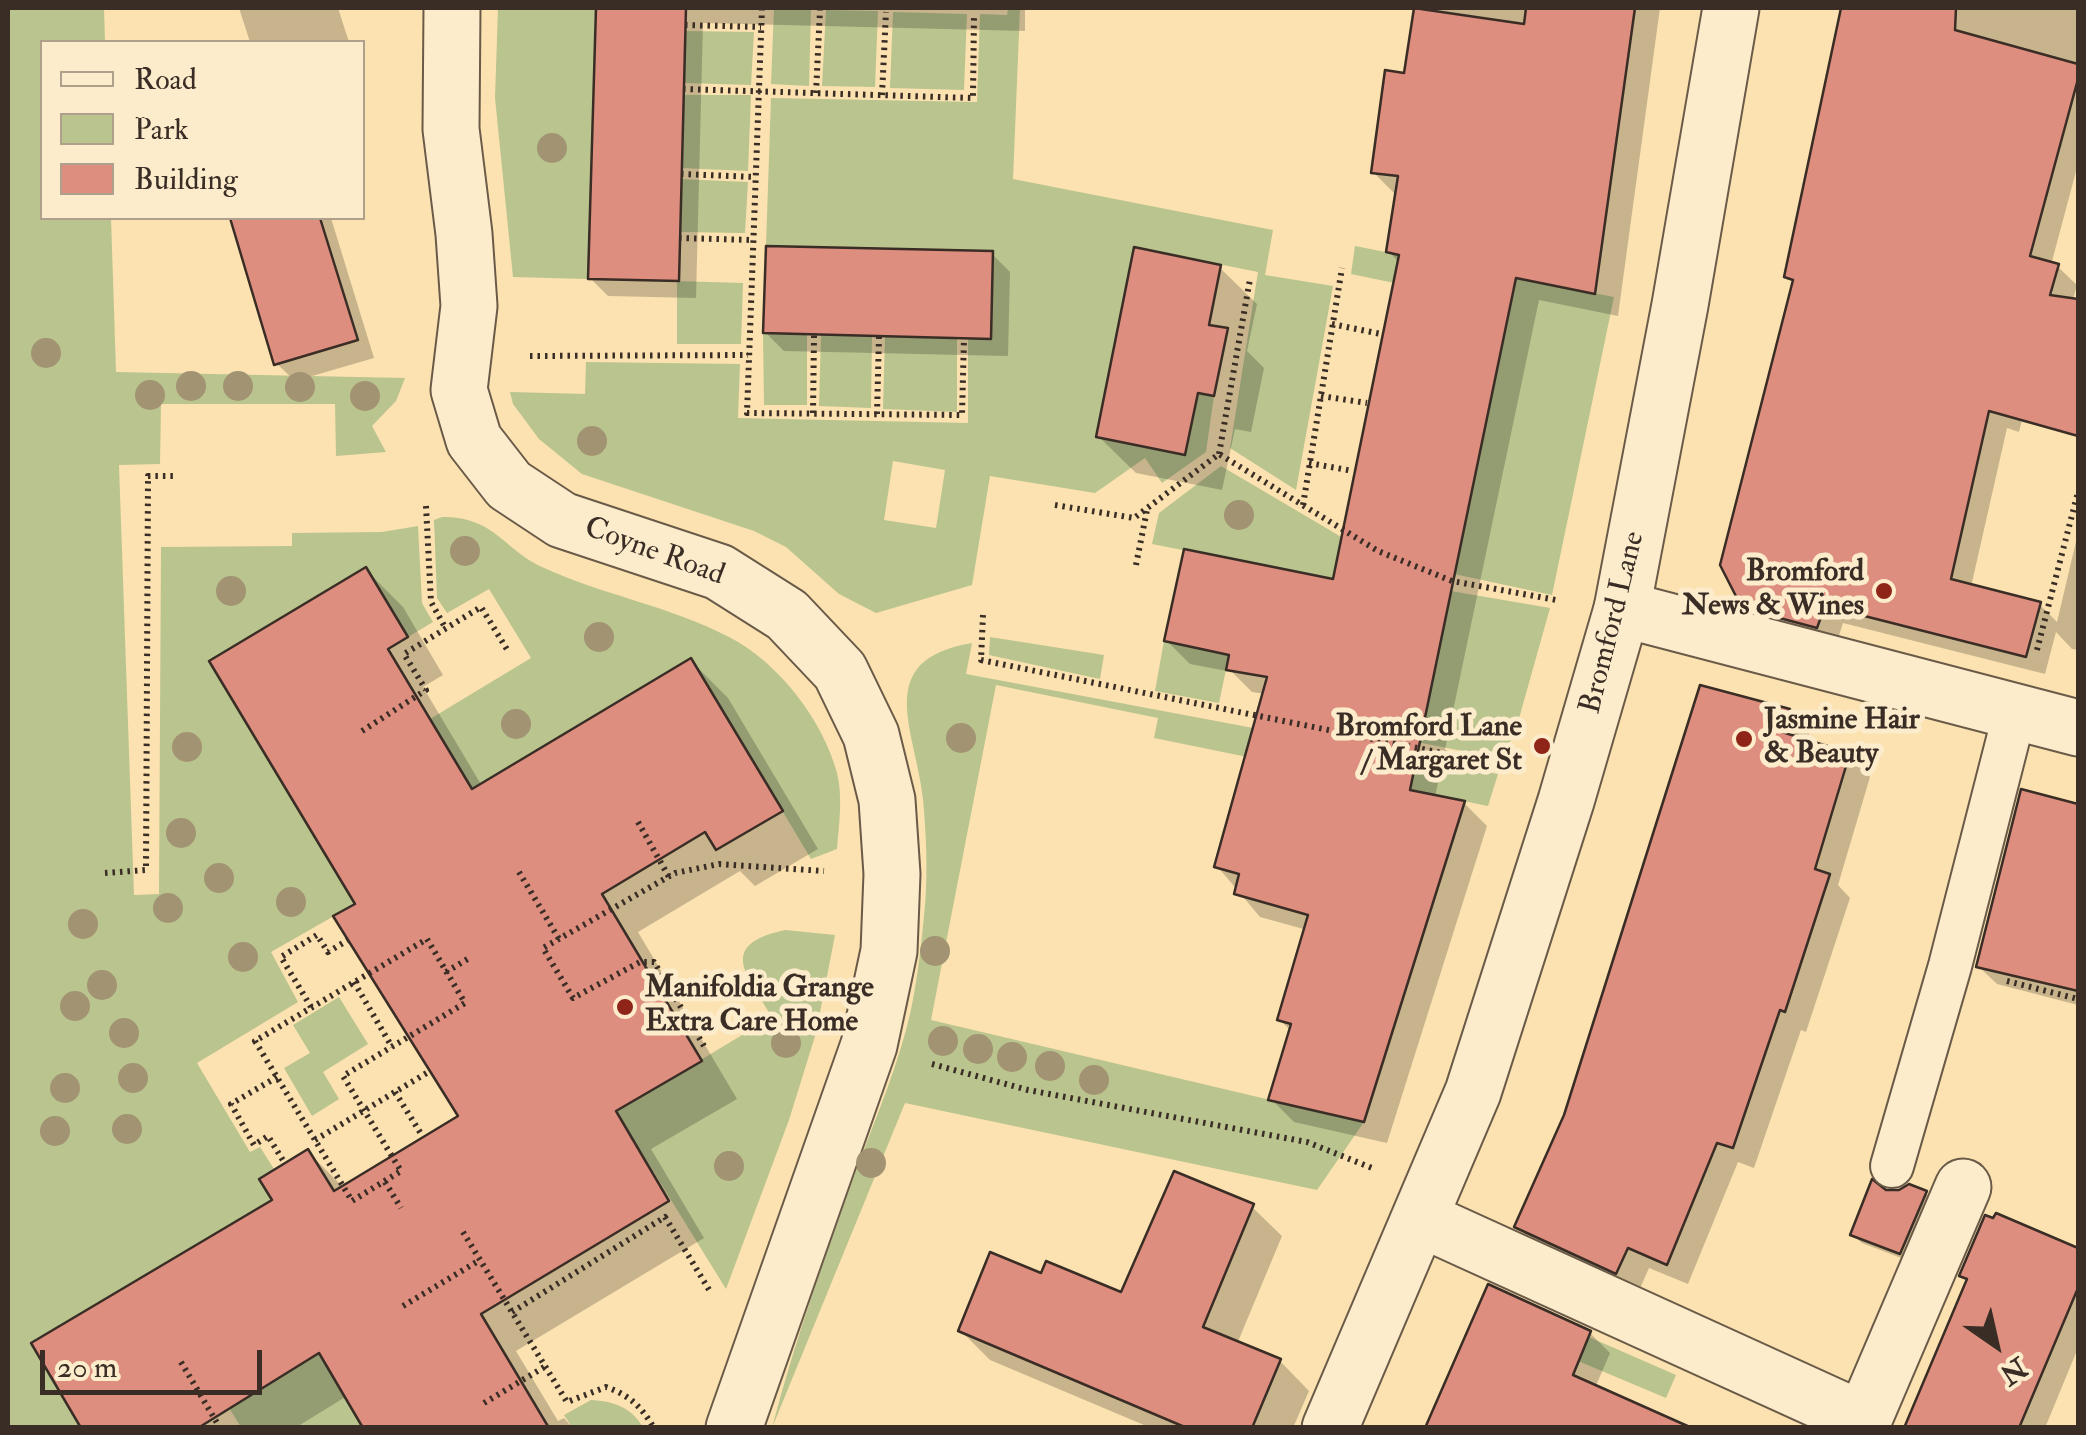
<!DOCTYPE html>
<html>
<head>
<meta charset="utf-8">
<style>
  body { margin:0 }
  #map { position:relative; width:2086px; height:1435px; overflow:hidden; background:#fbe2b0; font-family:"IM FELL Double Pica",serif }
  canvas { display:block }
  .frame { position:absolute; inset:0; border:10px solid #3a2d26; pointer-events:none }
  .legend { position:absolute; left:40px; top:40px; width:325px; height:180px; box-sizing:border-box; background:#fceccc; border:2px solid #aea08a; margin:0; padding:12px 18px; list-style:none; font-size:30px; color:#3a2d26 }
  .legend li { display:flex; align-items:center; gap:20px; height:50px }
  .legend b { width:50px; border:2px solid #aea08a }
  .north { position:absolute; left:1946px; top:1295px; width:100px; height:100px; -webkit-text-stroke:8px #fceccc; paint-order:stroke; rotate:146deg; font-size:28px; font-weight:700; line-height:40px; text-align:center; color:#3a2d26 }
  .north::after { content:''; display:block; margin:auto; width:35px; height:45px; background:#3a2d26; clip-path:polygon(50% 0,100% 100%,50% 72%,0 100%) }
  .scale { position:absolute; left:40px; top:1350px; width:222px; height:45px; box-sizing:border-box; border:5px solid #3a2d26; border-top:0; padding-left:12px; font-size:30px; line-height:35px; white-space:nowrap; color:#3a2d26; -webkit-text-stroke:8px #fceccc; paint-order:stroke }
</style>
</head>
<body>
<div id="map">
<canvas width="2086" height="1435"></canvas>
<div class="frame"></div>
<ul class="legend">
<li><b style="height:12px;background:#fceccc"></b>Road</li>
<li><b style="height:28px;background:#bac48e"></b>Park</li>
<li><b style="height:28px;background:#dd8e7e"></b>Building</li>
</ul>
<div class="north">N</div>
<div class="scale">20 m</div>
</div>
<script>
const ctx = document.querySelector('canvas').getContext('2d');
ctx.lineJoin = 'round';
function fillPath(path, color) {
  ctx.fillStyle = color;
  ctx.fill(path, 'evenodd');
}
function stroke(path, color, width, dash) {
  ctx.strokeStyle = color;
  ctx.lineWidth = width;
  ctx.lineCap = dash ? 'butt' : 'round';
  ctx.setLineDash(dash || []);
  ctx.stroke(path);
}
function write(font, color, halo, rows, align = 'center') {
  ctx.font = font + ' "IM FELL Double Pica",serif';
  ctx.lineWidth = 10;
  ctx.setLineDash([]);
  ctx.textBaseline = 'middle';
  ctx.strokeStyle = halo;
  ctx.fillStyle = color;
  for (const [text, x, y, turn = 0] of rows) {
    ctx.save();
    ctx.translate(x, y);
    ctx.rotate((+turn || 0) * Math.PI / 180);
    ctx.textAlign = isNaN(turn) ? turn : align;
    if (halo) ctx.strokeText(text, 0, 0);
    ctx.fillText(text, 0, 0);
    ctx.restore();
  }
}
fillPath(new Path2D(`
  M8,8H104L105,42H42V218H111L116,372L405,378L396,401L372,426L386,452L336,456L335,404H161L160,464L119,465L134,895L159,894L161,547L292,546V533L382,532L418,526L422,603L433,622L408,637L366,567L209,661L355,904L271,952L298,1002L197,1063L250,1152L260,1147L274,1169L259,1178L272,1200L31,1343L81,1427L8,1428Z
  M498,8H596L588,279L513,277L495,98Z
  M774,8L811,10L809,86L771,84Z
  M1008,8H1020L1013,179L1273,230L1265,275L1333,286L1296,490L1230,448L1258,272L1134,247L1096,437L1185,454L1198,393L1214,396L1206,452L1162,483L1145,458L1095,493L990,476L972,585L876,613L839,594L786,547L754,531L582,474L539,439L513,404L510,392L585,394L586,362L740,364L738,418L968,423V338L991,337L993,252L766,246L771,98L977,102L980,14L1007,15ZM893,461L945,470L936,528L884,520Z
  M826,10L878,11L875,87L822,86Z
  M893,12L967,14L964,90L890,88Z
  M685,31L754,32L751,85L684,83Z
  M684,95H751L748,171L681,168Z
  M680,179L748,182L745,233L680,232Z
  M1355,246L1614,297L1552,595L1454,574L1510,307L1351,274Z
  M677,281L743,283L741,344H677Z
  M763,333L807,335V405H764Z
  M821,335L872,336L871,408L819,406Z
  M885,336L957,338V412L883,409Z
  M1221,466L1377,558L1371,587L1152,544L1159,513Z
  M442,517C495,517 502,548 542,567C602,595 670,606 729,637C778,662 823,720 837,773C843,797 839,824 837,849L811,859L691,658L472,789L430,719L531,658L489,589L447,613L437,598L434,520Z
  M1451,591L1550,608L1518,722L1503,759L1289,717Z
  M990,637L1104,655L1100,679L989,655Z
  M1164,641L1229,655L1219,703L1155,691Z
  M972,643L966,674L1498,774L1488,806L1154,738L1158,718L996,685L931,1020L1364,1122L1317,1190L905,1103L772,1428C795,1339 826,1254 857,1168C876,1117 899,1064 911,1010C918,976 922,939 925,905C928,871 926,832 923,799C916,730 871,660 972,643Z
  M785,930L835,935L816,1033L789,1120L726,1289L616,1111L772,1017C746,974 717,945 785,930Z
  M339,997L368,1044L323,1072L339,1099L312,1116L284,1068L310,1053L293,1025Z
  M1589,1337L1676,1375L1666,1398L1578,1361Z
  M319,1353L363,1427H241L229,1408Z
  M591,1400C613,1401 631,1407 643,1427H572L564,1415Z`), '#bac48e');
fillPath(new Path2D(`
  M239,8H338L349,42H250Z
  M599,8H1025V31L703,23L696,298L608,296L590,278Z
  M1416,8H1660L1618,316L1539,300L1435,797L1464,803L1487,826L1387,1143L1294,1122L1271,1099L1291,1031L1280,1020L1307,930L1260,917L1217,866L1265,694L1252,692L1232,672L1190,664L1167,641L1335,582L1400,263L1388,251L1397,196L1373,172L1406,76Z
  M1845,8H2078V164L2051,265L2058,267L2077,285L2061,341L2043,336L2019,432L2007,428L1971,587L2039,604L2057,622L2078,533V650L2072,649L2056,632L2045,674L1843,623L1836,645L1763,626L1744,606L1795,284L1787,276Z
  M232,218H331L374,358L295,381L276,363Z
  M992,254L1010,272L1008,356L784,351L765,332Z
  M1219,267L1257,304L1247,351L1264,368L1251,432L1235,429L1222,490L1136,473L1098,436Z
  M366,570L403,607L443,675L423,687L482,786L691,661L728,698L818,849L755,886L740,871L638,932L737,1099L651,1149L704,1238L516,1351L558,1421L564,1418L573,1428H366L347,1396L295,1428H84L275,1201L308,1152L344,1188L461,1117L358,905Z
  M1788,711L1810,732L1806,742L1849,755L1870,777L1838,885L1850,898L1806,1032L1801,1030L1754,1168L1738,1162L1688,1284L1649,1268L1638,1293L1538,1248L1517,1226Z
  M2023,792L2078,807V1005L1997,984L1978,966Z
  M1885,1193L1926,1194L1935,1202L1909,1261L1862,1243L1853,1235Z
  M1252,1207L1282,1236L1237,1344L1280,1361L1309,1391L1293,1428H1151L990,1360L961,1331L1043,1276L1123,1296Z
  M1997,1216L2078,1251V1348L2045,1428H1908L1969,1282L1962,1275Z
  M1590,1333L1610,1353L1595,1388L1429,1428Z`), '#0003');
const building = new Path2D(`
  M596,8H686L679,281L588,279Z
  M1414,8L1524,24L1526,8H1635L1595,294L1516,278L1410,790L1465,801L1364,1122L1268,1100L1291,1024L1277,1020L1308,915L1234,894L1239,874L1214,867L1267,677L1226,670L1229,655L1164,641L1184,549L1333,579L1399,255L1386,252L1398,176L1371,173L1385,70L1404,73Z
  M1841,8H1956L1955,30L2078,64V79L2030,256L2059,264L2050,295L2078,299V436L1989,411L1951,579L2041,602L2026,657L1825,606L1817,628L1742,608L1720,565L1793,280L1784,277Z
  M230,218H320L358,340L274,365Z
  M766,246L993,251L991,339L763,333Z
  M1134,247L1221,265L1209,325L1228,328L1214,396L1198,393L1185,455L1096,437Z
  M366,567L408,637L388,649L472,789L691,658L783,811L716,850L705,832L602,894L702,1061L616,1111L669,1201L481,1314L549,1428H363L319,1353L198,1428H81L31,1343L272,1200L259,1179L308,1149L334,1191L458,1116L333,916L355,904L209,661Z
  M1700,685L1790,709L1782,732L1850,753L1815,869L1830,874L1785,1012L1780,1010L1733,1148L1717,1143L1667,1265L1628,1248L1616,1274L1514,1227L1564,1115Z
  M2021,789L2078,804V991L1976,967Z
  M1174,1171L1254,1204L1203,1327L1281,1359L1252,1428H1187L958,1331L990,1252L1041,1273L1046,1261L1121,1292Z
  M1872,1179L1886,1190H1899L1909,1184L1927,1191L1900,1254L1850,1235Z
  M1996,1213L2078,1248V1288L2019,1428H1904L1967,1279L1959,1276L1985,1215L1993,1218Z
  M1488,1284L1591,1331L1573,1375L1692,1428H1425Z`);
fillPath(building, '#dd8e7e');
stroke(building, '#3a2d26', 2.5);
const service = new Path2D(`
  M1892,1166L1950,966L2015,712`);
const minor = new Path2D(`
  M452,8L451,129L464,234L469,306L459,390L474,440L509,485L562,520L719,572L787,615L840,671L871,735L887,800L892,874L889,951L869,1045L734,1428
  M1622,609L2078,728
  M1421,1219L1863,1420
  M1860,1428L1963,1187`);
const tertiary = new Path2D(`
  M1330,1428L1473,1092L1566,801L1622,609L1680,305L1731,8`);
stroke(service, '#6a5a48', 46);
stroke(minor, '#6a5a48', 59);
stroke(tertiary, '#6a5a48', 59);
stroke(new Path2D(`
  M762,8L747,413L962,415L964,338
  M685,25L761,27
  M683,89L973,98L974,14
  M816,93L820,10
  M882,95L886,12
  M681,174L756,177
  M679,238L753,240
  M1332,324L1381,334
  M530,356L748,355
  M1321,396L1367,403
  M813,413L814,335
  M877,414L879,336
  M1219,454L1250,279
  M1309,463L1353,471
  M1055,505L1134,518L1219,454L1378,551L1452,581L1556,600
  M1303,505L1342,268
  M426,506L431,602L446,629
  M1136,565L1147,510
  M983,615L981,660L1507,766
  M2037,650L2078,492
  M362,731L426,690L404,654L481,607L508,651
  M638,822L669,877
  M519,872L559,939
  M105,873L146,870L148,476H175
  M427,939L465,1003L343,1076L401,1171L352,1201L255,1041Z
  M446,972L471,957
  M2007,981L2078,999
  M354,982L392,1047
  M311,1007L281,957L317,935L328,952L348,940
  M704,1046L654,962H640L573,998L543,948L675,873L719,864L824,871
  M932,1064L1028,1090L1307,1142L1372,1168
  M277,1077L231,1104L254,1145L268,1136L284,1162
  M395,1092L423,1137
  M315,1140L430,1071
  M385,1182L401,1208
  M463,1232L567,1402L606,1387C629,1395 641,1406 654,1428
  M403,1306L480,1260
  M512,1312L665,1217L711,1293
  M181,1362L220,1428
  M484,1403L546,1366`), '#3a2d26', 6, [2.5, 5]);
stroke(service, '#fceccc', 42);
stroke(minor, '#fceccc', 55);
stroke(tertiary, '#fceccc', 55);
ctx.fillStyle = '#a29372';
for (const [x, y] of [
  [552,148],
  [46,353],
  [191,386],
  [238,386],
  [300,387],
  [150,395],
  [365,396],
  [592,441],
  [1239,515],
  [465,551],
  [231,591],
  [599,637],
  [516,724],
  [961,738],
  [187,747],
  [181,833],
  [219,878],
  [291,902],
  [168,908],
  [83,924],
  [935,951],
  [243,957],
  [102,985],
  [75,1006],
  [124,1033],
  [943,1041],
  [786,1043],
  [978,1049],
  [1012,1057],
  [1050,1066],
  [133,1078],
  [1094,1080],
  [65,1088],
  [127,1129],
  [55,1131],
  [871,1163],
  [729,1166]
]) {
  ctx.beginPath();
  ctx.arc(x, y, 15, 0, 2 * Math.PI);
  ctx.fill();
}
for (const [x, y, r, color] of [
  [1884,591,10,"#8f2418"],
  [1744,739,10,"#8f2418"],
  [1542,746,10,"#8f2418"],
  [625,1007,10,"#8f2418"]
]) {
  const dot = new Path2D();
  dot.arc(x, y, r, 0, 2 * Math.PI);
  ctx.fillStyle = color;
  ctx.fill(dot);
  stroke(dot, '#fceccc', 4);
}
write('30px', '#3a2d26', '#fceccc', [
  ["Coyne Road",654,553,20],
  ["Bromford Lane",1614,623,-76]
]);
write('bold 30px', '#3a2d26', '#fceccc', [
  ["Bromford",1864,574],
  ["News & Wines",1864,608],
  ["Jasmine Hair",1764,722,"left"],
  ["& Beauty",1764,756,"left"],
  ["Bromford Lane",1522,729],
  ["/ Margaret St",1522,763],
  ["Manifoldia Grange",645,990,"left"],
  ["Extra Care Home",645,1024,"left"]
], 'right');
</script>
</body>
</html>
